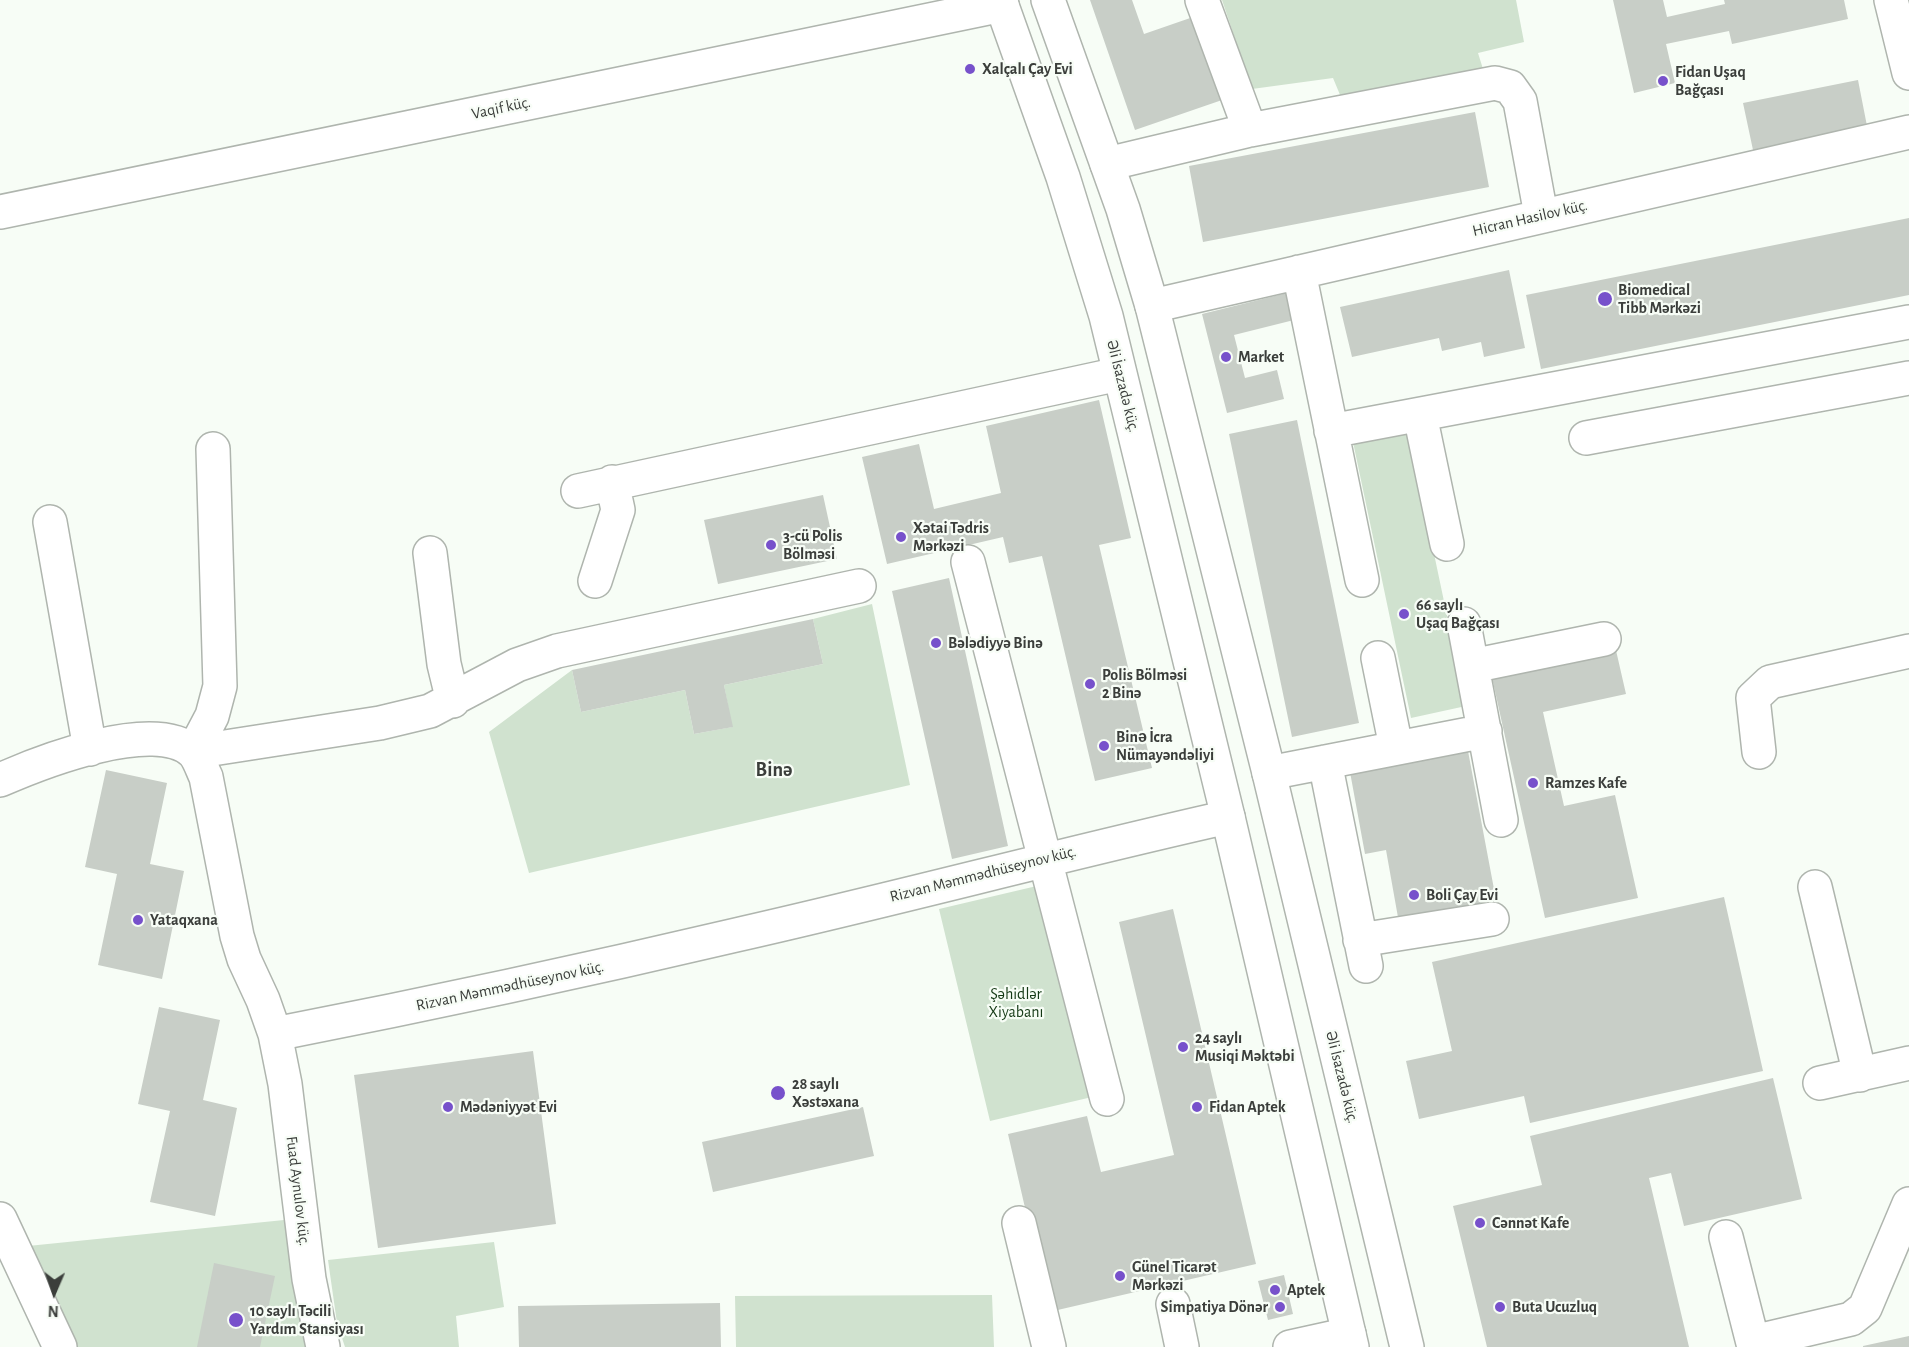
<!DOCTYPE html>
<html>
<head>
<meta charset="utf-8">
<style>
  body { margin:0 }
  #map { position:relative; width:1909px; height:1347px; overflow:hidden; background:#f7fdf6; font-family:"Alegreya Sans",sans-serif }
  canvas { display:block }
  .north { position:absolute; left:24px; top:1263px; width:60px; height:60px; -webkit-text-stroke:4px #f7fdf6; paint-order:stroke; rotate:182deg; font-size:16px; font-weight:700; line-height:24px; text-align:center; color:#3b3e3b }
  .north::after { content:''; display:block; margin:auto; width:21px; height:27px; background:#3b3e3b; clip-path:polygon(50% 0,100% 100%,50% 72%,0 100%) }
</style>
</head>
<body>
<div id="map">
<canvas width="1909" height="1347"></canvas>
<div class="north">N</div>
</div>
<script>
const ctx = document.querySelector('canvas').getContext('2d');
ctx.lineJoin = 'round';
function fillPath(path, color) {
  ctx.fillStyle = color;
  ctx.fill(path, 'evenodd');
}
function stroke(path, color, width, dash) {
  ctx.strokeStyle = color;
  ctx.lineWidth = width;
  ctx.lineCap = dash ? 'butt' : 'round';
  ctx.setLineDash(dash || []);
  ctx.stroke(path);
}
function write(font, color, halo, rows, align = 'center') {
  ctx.font = font + ' "Alegreya Sans",sans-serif';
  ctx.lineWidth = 4.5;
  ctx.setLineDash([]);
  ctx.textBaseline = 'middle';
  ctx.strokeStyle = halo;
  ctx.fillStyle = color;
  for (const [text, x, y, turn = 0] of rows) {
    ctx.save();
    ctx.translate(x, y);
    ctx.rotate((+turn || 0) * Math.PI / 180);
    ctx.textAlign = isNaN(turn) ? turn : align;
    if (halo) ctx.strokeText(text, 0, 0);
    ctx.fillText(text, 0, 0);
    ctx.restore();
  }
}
fillPath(new Path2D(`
  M1222,0H1516L1524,42L1478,53L1483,69L1343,102L1333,78L1252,89Z
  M1408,430L1466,706L1411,718L1353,442Z
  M872,604L910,785L529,873L489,732L572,670L581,712L685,690L694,734L732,727L724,685L823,664L813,619Z
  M1041,885L1092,1097L990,1121L939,909Z
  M284,1220L308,1347H77L28,1246Z
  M494,1242L504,1307L456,1316L459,1347H345L337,1323L328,1260Z
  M992,1295L994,1347H736L735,1296Z`), '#d0e2cf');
fillPath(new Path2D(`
  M1090,0H1132L1144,34L1196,16L1225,99L1135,130Z
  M1613,0H1663L1667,17L1725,4L1724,0H1844L1848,19L1732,44L1729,31L1666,44L1675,83L1634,93Z
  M1858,80L1867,126L1753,150L1743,103Z
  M1475,112L1489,187L1203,242L1189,166Z
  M1909,218V295L1541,369L1526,295Z
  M1509,270L1525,348L1484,357L1481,342L1442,351L1439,338L1352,357L1340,307Z
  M1291,292L1298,319L1234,335L1245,378L1277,370L1284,399L1227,413L1202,314Z
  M1099,400L1131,538L1099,545L1152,768L1095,781L1042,556L1009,563L1003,537L887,564L862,457L919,444L934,509L1001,493L986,426Z
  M1297,420L1359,723L1292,737L1229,434Z
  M823,495L837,559L718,584L704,520Z
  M949,578L1008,846L952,859L892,591Z
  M813,619L823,664L724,685L733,727L694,734L685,690L581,712L572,670Z
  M1615,646L1626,694L1543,712L1564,806L1615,795L1638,898L1545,918L1491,673Z
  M1468,751L1497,905L1399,923L1386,850L1365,854L1350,772Z
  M106,770L167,783L150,864L184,871L162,979L98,965L117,874L85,867Z
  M1724,897L1763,1071L1530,1123L1524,1096L1419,1119L1406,1061L1452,1051L1432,962Z
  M1173,909L1256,1264L1049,1312L1008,1134L1087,1116L1101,1172L1174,1155L1119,922Z
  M159,1007L220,1020L203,1100L237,1108L215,1216L150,1202L170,1111L138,1104Z
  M533,1051L556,1224L378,1248L354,1075Z
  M1773,1078L1802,1199L1684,1226L1671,1173L1649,1178L1689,1347H1487L1453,1206L1542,1185L1530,1136Z
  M863,1107L874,1156L713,1192L702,1142Z
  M214,1263L275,1276L260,1347H197Z
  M1284,1275L1293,1314L1268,1320L1258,1281Z
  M720,1303L721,1347H519L518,1306Z
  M1909,1336V1347H1863V1346Z`), '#c8cec7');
const minor = new Path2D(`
  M1202,0L1250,130
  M1891,0L1909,73
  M1107,164L1250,130L1495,83L1510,87L1520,101L1541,215
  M0,212L1002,5
  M1299,272L1362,580
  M1152,306L1909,132
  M1420,415L1447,544
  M1331,431L1909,322
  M1586,438L1909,378
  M578,491L1119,374
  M50,522L90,749
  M430,553L444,664L453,701
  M968,562L1107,1099
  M595,581L618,510L612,482
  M1464,624L1501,820
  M1378,658L1396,747
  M1472,666L1604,639
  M193,752L380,723L430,711L517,665L557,651L859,586
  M193,752L212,716L220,686L213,449
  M1759,752L1753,698L1770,682L1909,651
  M1325,762L1366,966
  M1269,773L1485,731
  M0,780C41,762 155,717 193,752C199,758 202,769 206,777L237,936L244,959L263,1000L275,1034C429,1004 583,971 736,935C900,898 1063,854 1228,817
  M1815,887L1860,1075
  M1360,940L1492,919
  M275,1034L285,1084L309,1279L323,1347
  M1820,1083L1909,1063
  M0,1219L60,1347
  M1019,1223L1049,1347
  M1726,1237L1754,1347
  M1173,1304L1182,1347
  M1753,1342L1851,1319L1865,1308L1909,1204
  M1290,1347L1349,1334`);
const major = new Path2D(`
  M1000,0L1063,177L1106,316L1228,817L1352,1347
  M1048,0L1123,209L1152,306L1269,773L1407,1347`);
stroke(minor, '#afb5ae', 36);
stroke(major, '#afb5ae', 36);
stroke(minor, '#fff', 33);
stroke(major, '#fff', 33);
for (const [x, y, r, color] of [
  [970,69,6,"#7751cb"],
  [1663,81,6,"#7751cb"],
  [1605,299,8,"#7751cb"],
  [1226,357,6,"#7751cb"],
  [901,537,6,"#7751cb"],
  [771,545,6,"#7751cb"],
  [1404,614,6,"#7751cb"],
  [936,643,6,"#7751cb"],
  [1090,684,6,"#7751cb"],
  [1104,746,6,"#7751cb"],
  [1533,783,6,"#7751cb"],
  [1414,895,6,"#7751cb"],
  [138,920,6,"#7751cb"],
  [1183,1047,6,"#7751cb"],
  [778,1093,8,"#7751cb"],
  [448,1107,6,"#7751cb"],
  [1197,1107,6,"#7751cb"],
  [1480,1223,6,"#7751cb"],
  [1120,1276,6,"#7751cb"],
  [1275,1290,6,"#7751cb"],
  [1280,1307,6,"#7751cb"],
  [1500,1307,6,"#7751cb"],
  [236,1320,8,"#7751cb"]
]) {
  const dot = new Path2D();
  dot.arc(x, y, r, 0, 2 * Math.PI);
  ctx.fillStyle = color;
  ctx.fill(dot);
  stroke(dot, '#f7fdf6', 2);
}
write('bold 16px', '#3b3e3b', '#f7fdf6', [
  ["Xalçalı Çay Evi",982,69],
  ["Fidan Uşaq",1675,72],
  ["Bağçası",1675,90],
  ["Biomedical",1618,290],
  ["Tibb Mərkəzi",1618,308],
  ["Market",1238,357],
  ["Xətai Tədris",913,528],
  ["Mərkəzi",913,546],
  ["3-cü Polis",783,536],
  ["Bölməsi",783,554],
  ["66 saylı",1416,605],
  ["Uşaq Bağçası",1416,623],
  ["Bələdiyyə Binə",948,643],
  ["Polis Bölməsi",1102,675],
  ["2 Binə",1102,693],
  ["Binǝ İcra",1116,737],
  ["Nümayəndəliyi",1116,755],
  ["Ramzes Kafe",1545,783],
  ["Boli Çay Evi",1426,895],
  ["Yataqxana",150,920],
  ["24 saylı",1195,1038],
  ["Musiqi Məktəbi",1195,1056],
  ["28 saylı",792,1084],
  ["Xəstəxana",792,1102],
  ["Mədəniyyət Evi",460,1107],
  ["Fidan Aptek",1209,1107],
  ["Cənnət Kafe",1492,1223],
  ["Günel Ticarət",1132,1267],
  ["Mərkəzi",1132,1285],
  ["Aptek",1287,1290],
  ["Simpatiya Dönər",1268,1307,"right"],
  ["Buta Ucuzluq",1512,1307],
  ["10 saylı Təcili",250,1311],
  ["Yardım Stansiyası",250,1329]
], 'left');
write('16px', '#3b3e3b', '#f7fdf6', [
  ["Vaqif küç.",501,108,-12],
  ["Hicran Hasilov küç.",1530,218,-13],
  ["Əli İsazadə küç.",1123,386,76],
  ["Rizvan Məmmədhüseynov küç.",983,874,-14],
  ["Rizvan Məmmədhüseynov küç.",510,986,-12],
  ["Əli İsazadə küç.",1342,1077,76],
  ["Fuad Aynulov küç.",298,1191,83]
]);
write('16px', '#133814', '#f7fdf6', [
  ["Şəhidlər",1016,994],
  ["Xiyabanı",1016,1012]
]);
write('bold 20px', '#3b3e3b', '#f7fdf6', [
  ["Binə",774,770]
]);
</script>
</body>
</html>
